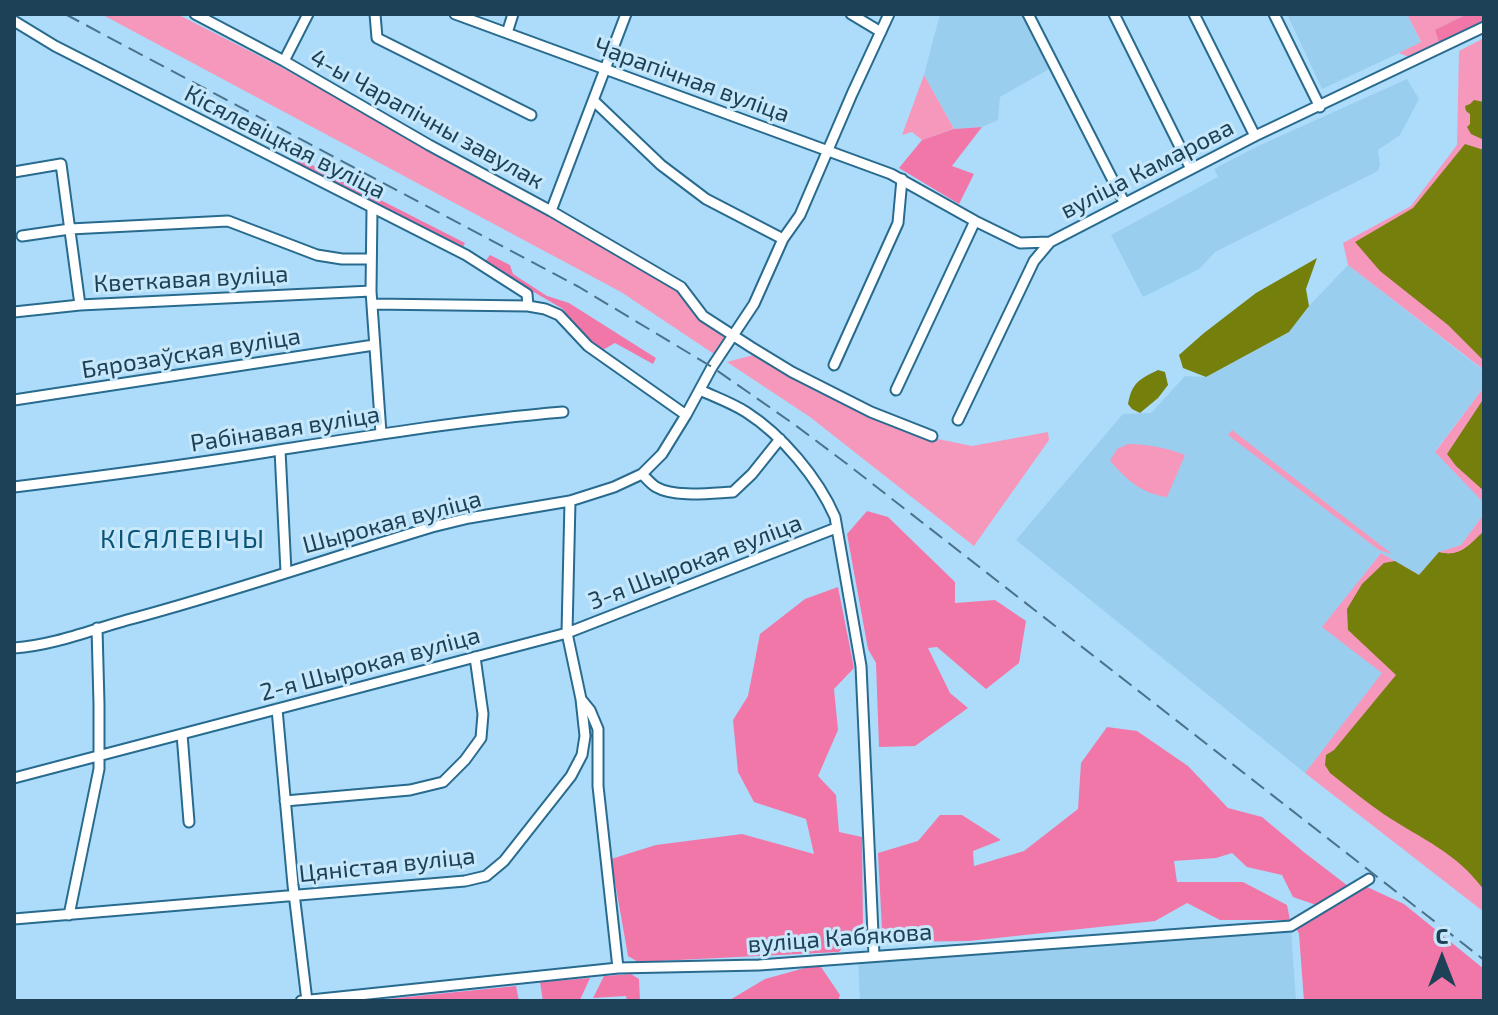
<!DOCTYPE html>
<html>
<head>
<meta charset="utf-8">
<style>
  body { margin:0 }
  #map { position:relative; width:1498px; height:1015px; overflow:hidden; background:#acdcfa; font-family:"Exo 2",sans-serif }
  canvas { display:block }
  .frame { position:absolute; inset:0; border:16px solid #1d4156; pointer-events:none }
  .north { position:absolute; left:1402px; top:919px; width:80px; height:80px; -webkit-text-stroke:6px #c7e7fb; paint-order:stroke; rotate:0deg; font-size:22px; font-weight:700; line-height:32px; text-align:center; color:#1d4156 }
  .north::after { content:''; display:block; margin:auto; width:28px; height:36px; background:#1d4156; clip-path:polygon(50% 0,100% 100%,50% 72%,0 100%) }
</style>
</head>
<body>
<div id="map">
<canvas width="1498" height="1015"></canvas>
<div class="frame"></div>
<div class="north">С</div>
</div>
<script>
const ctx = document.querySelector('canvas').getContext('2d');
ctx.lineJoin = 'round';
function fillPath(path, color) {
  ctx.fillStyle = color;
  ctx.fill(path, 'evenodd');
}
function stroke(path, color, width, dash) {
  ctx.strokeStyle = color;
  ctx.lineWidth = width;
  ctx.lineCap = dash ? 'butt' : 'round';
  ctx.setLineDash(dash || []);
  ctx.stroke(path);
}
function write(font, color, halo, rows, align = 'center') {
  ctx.font = font + ' "Exo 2",sans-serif';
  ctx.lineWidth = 6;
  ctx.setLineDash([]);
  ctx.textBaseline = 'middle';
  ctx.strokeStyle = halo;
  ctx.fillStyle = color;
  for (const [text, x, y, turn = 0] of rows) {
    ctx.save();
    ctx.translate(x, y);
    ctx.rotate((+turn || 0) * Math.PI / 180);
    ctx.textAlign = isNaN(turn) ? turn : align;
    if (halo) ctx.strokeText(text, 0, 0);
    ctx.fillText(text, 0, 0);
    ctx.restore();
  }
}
fillPath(new Path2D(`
  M940,14H1021L1049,69L1000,97L998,120L982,127L954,129L924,75Z
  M1287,14H1407L1421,43L1322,89Z
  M1407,79L1419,99L1400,135L1378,150L1380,164L1378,171L1215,252L1199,269L1143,297L1111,235L1218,177L1214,169L1258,146Z
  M1348,265L1484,371V387L1435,451L1484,503V514L1461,545L1439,552L1419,575L1381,553L1323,626L1383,673L1305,773L1016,540L1123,414L1151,413L1185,376L1206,377L1289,332L1309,306Z
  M1291,929L1296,1001H860L858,960Z`), '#9aceef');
fillPath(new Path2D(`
  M101,14H177L281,67L545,214L678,291L695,313L725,338L714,354L621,292Z
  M1407,14H1467L1436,30L1439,42L1409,57L1399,53L1421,42Z
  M1484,38V370L1348,265L1343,243L1411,206L1457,145L1459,51Z
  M924,75L954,129L922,140L912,132L902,135Z
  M757,354L815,391L918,435L972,446L1048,432L1049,440L974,546L810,417L727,362Z
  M1484,387V503L1435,452Z
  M1232,430L1392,554L1379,550L1228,435Z
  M1128,444C1148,444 1167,448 1185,455L1167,497C1142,494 1126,479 1110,461L1117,449Z
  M1484,514V912L1305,773L1382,673L1322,627L1381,553L1419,575L1439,552L1461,545Z`), '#f698bc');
fillPath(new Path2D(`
  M1467,14H1484V21L1439,42L1435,30Z
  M982,127L952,166L974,174L959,204L899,168L922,140L954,129Z
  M300,159L465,243L462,249L295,166Z
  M490,255L510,265L513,274L547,296L569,303L656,358L653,364L615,343L601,351L584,339L563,309L484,263Z
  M867,511L888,517L955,582V603L995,600L1026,621L1019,663L986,689L937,647L928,648L950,693L968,708L915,746L879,747L876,663L868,649L847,534Z
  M838,587L854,668L834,689L838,730L818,776L836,795L839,832L862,837L863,927L853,933L839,952L638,962L628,956L611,859L656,845L742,834L814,854L806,819L754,802L738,772L733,720L748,696L760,634L805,599Z
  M1107,727L1137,731L1188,766L1228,808L1262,817L1305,853L1348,886L1316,905L1293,897L1282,875L1247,867L1232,853L1216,858L1174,861L1177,882H1243L1287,905L1290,920H1220L1187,903L1155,921L969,941L893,942L882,930L878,853L918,841L940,815H962L1001,840L973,851L974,866L1024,851L1078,809L1081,763Z
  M1367,887L1404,904L1484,969V1001H1304L1299,934L1296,927Z
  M819,964L840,995L838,1001H728L765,979Z
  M631,974L639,979L640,1001H627L626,996L593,998L604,976Z
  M590,978L580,1000L543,1001L540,982Z
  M516,986L519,1001L377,1000Z`), '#f277a9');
fillPath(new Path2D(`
  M1474,100L1484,102V140L1471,134L1467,127L1470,124V114L1466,111L1465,106L1470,104Z
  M1465,144L1484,150V361L1448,325L1380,271L1355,242L1413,208Z
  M1317,258L1306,289L1309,306L1289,332L1206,377L1183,368L1179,355L1204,333L1256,293Z
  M1158,370L1165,372L1168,385L1158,398L1140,413L1132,409L1128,404C1132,383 1139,379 1158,370Z
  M1484,398V491L1456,466L1447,454Z
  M1484,531V890C1456,852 1423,840 1385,815C1366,802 1348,787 1330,773L1325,765L1326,755L1334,750L1396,675L1348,630L1347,609L1362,584L1384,563L1395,561L1419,575L1439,552C1460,558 1470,544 1484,531Z`), '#74800b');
const minor = new Path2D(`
  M195,14L284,61L429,145L551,211L681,287L703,316L751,347L792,372L871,412L932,436
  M375,14L377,38L531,115
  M455,14L891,174L975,221L1020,243L1050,242L1255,136L1484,27
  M851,14L881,32
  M1028,14L1124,202
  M1114,14L1191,169
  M1194,14L1255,136
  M1274,14L1320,107
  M14,21L55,46L466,255L527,294L528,306
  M507,33L513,14
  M284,61L308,14
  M594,101L661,165L706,199L783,239
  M14,172L61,164L80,305
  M372,209L371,291L381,433
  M551,211L626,14
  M22,236L70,229L228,221L317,255L342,259H371
  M372,304L528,306L545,309L559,315L588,346L686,415
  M14,312L80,305L371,291
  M834,365L898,223L902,179
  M700,390C715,397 732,403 746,412C782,435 818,478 835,517L861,666L874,956
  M896,390L975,221
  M14,400L374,345
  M958,420L1034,261L1050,242
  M280,450L286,572
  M642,474C647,479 651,484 656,487C675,498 712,493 733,492L752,474L780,439
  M14,487C103,476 191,465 279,450C374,435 467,420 563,412
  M14,648C54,645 88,631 127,620C229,593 330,558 432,527L469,518L570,501L614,487L642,474L662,454L686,415L712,367L754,304L783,239L800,215L852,94L889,14
  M581,699L590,710L598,729V786L618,968
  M277,709L293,885L307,1001
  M182,734L189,822
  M14,778L567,633L836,528
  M285,801L410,790L443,782L465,760L481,738L483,714L475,657
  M69,915L99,769V704L97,628
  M14,919L465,881L486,876L504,861L571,776L582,755L585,736L581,699L567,633L570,501
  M301,1001L618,968L759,965L1291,926L1369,879`);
stroke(minor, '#286b8f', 13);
stroke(minor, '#fff', 9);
stroke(new Path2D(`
  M65,14L579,287L712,367L795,425L851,467L1484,960`), '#4b728a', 2, [16, 8]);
write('24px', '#1d4156', '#c7e7fb', [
  ["Чарапічная вуліца",692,80,20],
  ["4-ы Чарапічны завулак",427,119,29],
  ["Кісялевіцкая вуліца",285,142,27],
  ["вуліца Камарова",1147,169,-27],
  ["Кветкавая вуліца",191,279,-3],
  ["Бярозаўская вуліца",191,353,-9],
  ["Рабінавая вуліца",285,429,-9],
  ["Шырокая вуліца",392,522,-15],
  ["3-я Шырокая вуліца",695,562,-21],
  ["2-я Шырокая вуліца",370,664,-15],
  ["Цяністая вуліца",387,865,-6],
  ["вуліца Кабякова",840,938,-4]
]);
ctx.letterSpacing = '2px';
write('26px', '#0a5577', '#c7e7fb', [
  ["КІСЯЛЕВІЧЫ",183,539]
]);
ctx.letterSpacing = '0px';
</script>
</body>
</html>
